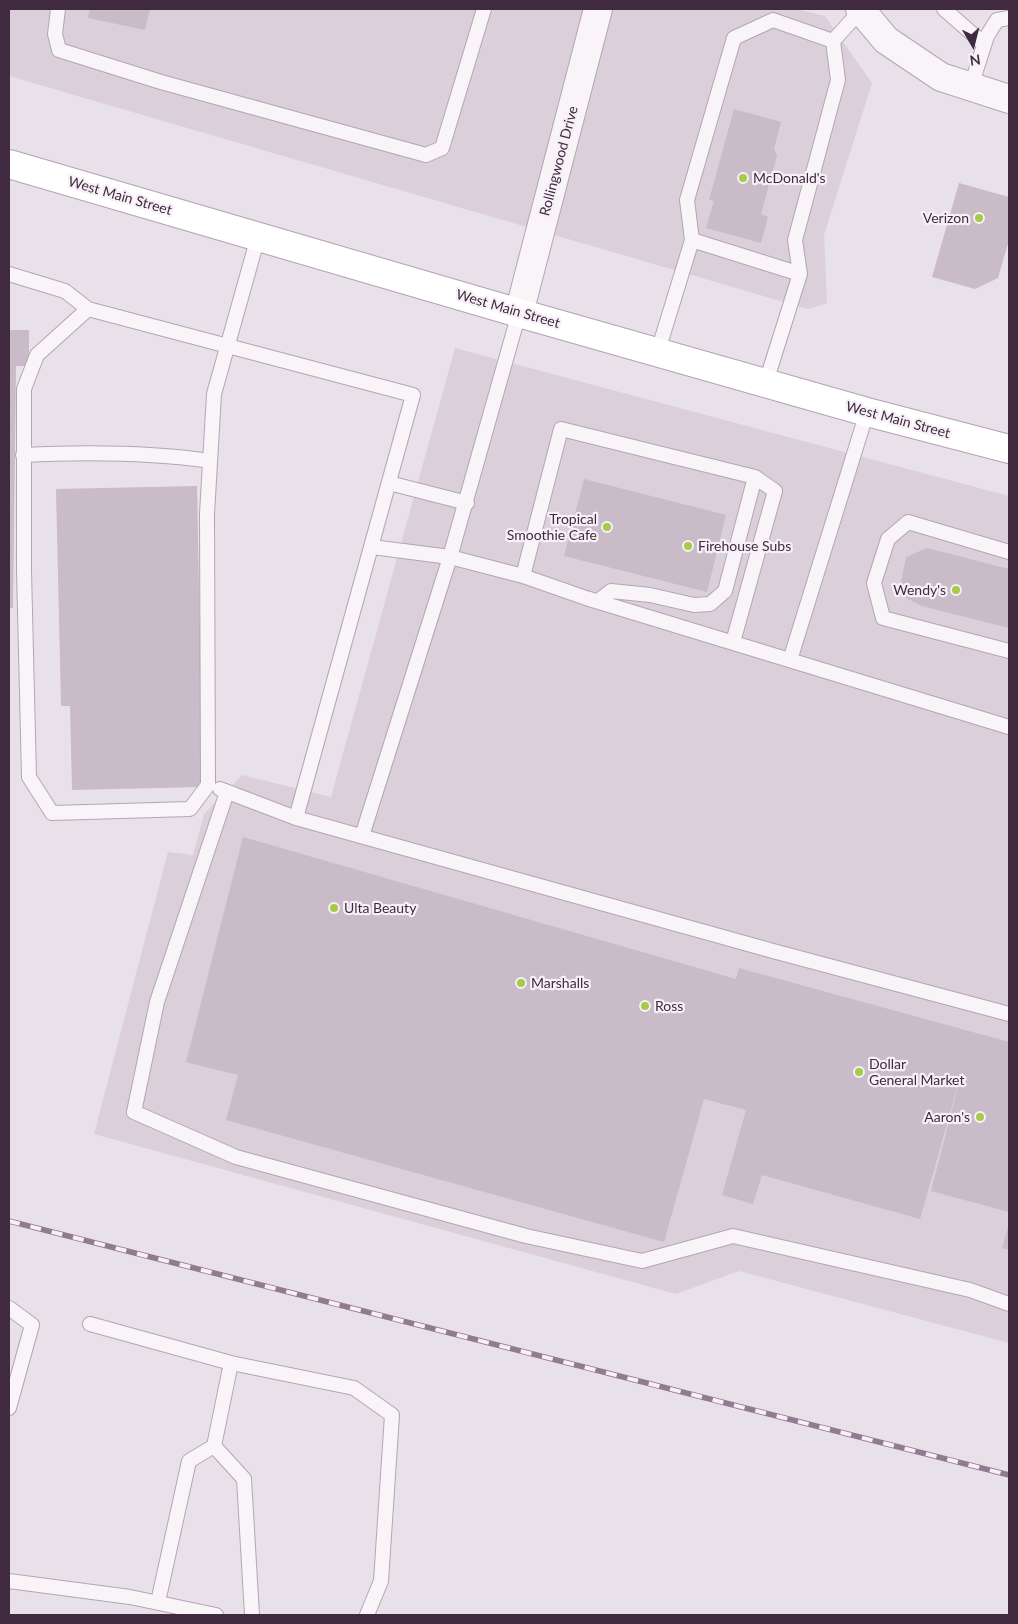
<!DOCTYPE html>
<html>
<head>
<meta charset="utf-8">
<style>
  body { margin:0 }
  #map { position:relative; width:1018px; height:1624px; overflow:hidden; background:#e9e1e9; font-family:Lato,sans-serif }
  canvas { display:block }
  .frame { position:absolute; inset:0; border:10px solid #402a3f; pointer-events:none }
  .north { position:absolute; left:948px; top:20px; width:50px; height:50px; -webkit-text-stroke:4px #f7f0f7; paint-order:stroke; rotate:172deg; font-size:14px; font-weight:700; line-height:20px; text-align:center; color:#402a3f }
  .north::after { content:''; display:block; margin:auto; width:18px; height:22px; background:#402a3f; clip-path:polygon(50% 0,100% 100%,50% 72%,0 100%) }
</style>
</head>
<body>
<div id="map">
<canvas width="1018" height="1624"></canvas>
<div class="frame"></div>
<div class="north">N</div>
</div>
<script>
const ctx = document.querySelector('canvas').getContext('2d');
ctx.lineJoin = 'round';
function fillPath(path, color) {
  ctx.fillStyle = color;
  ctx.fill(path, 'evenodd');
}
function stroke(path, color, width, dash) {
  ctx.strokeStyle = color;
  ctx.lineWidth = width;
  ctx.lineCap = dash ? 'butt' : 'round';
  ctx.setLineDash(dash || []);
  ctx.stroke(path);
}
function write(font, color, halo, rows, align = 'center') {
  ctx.font = font + ' Lato,sans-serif';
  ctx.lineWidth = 4.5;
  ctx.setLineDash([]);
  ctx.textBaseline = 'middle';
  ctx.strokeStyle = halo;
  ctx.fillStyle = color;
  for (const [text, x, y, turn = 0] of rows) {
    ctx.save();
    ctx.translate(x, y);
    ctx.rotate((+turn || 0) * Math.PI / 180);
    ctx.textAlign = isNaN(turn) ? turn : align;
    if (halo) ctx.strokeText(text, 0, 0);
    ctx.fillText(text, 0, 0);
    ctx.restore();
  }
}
fillPath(new Path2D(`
  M9,9H797L825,16L872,83L824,235L827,303L808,309L9,76Z
  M455,348L1009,496V1343L739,1271L676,1294L94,1134L168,852L193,855L204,814L242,775L331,797Z`), '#dbcfda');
fillPath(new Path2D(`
  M90,9H150L145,30L88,18Z
  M734,109L781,122L774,149L777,156L761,214L768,217L761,243L706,228L714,201L709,200Z
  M959,183L1009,197V240L998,278L975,289L932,277Z
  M9,330H29V366H16L13,608H9Z
  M584,479L726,515L707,592L564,556Z
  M197,486L203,787L72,790L70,706H61L56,489Z
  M927,548L1009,569V628L922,606L906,598L901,582L906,557Z
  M243,837L736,979L739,968L1009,1042V1212L931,1191L964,1064L920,1219L762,1175L753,1204L722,1195L746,1110L704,1099L664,1242L226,1120L238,1075L186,1062Z
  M1009,1224V1250L1002,1248Z`), '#c9bbc8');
const service = new Path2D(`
  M58,9L55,34L59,50L161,82L426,155L442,148L484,9
  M944,9L984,44
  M971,86L987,36L997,20L1009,18
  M258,237L214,394L207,514L208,785L190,809L52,813L29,777L24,570V389L37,355L88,309L413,395L296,818L773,951L1009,1014
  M692,240L800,274
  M9,274L65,291L88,309
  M519,313L450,557L523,576L586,598L1009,727
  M658,351L692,240L687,200L734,38L773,20L833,41
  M766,382L800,274L795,240L838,80L833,41L861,10
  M23,455C86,452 147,452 210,461
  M389,483L467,503
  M1009,552L908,522L888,539L874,583L883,618L1009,651
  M523,576L561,429L755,477L775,491L733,642
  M598,601L611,591L650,595L694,605L710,604L725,591L755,477
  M790,660L867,412
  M220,789L296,818
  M227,792L157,1002L134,1112L236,1157L526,1236L642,1261L733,1236L970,1290L1009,1304
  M362,836L450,557L372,547
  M9,1308L32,1325L9,1408
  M90,1324L231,1363L354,1388L392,1415L381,1581L367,1615
  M214,1446L244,1479L252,1615
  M9,1581L130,1597L216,1615
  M158,1602L189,1461L214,1446L231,1363`);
const minor = new Path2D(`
  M860,9L886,40L941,77L1009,99
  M519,313L598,9`);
const primary = new Path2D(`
  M9,164L519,313L867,412L1009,449`);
stroke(service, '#b3a6b3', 16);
stroke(minor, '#b3a6b3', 30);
stroke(primary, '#b5a1b4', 30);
stroke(service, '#f8f4f7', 14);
stroke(minor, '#f8f4f7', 28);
stroke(primary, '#fff', 28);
const rail = new Path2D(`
  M9,1221L1009,1475`);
stroke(rail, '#927b91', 5.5);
stroke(rail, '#f7f0f7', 4, [11]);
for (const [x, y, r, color] of [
  [743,178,5,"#a6ca4a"],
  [979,218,5,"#a6ca4a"],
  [607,527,5,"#a6ca4a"],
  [688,546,5,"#a6ca4a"],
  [956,590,5,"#a6ca4a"],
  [334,908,5,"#a6ca4a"],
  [521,983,5,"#a6ca4a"],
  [645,1006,5,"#a6ca4a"],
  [859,1072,5,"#a6ca4a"],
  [980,1117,5,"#a6ca4a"]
]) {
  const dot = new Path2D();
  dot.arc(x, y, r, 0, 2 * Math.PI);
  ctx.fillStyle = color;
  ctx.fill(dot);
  stroke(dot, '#f7f0f7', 2);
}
write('14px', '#402a3f', '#f7f0f7', [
  ["Rollingwood Drive",559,161,-75],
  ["West Main Street",120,196,16],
  ["West Main Street",508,309,16],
  ["West Main Street",898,420,15]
]);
write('14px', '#402a3f', '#f7f0f7', [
  ["McDonald's",753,178],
  ["Verizon",969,218,"right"],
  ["Tropical",597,519,"right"],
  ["Smoothie Cafe",597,535,"right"],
  ["Firehouse Subs",698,546],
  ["Wendy's",946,590,"right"],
  ["Ulta Beauty",344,908],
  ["Marshalls",531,983],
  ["Ross",655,1006],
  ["Dollar",869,1064],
  ["General Market",869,1080],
  ["Aaron's",970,1117,"right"]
], 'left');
</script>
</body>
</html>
